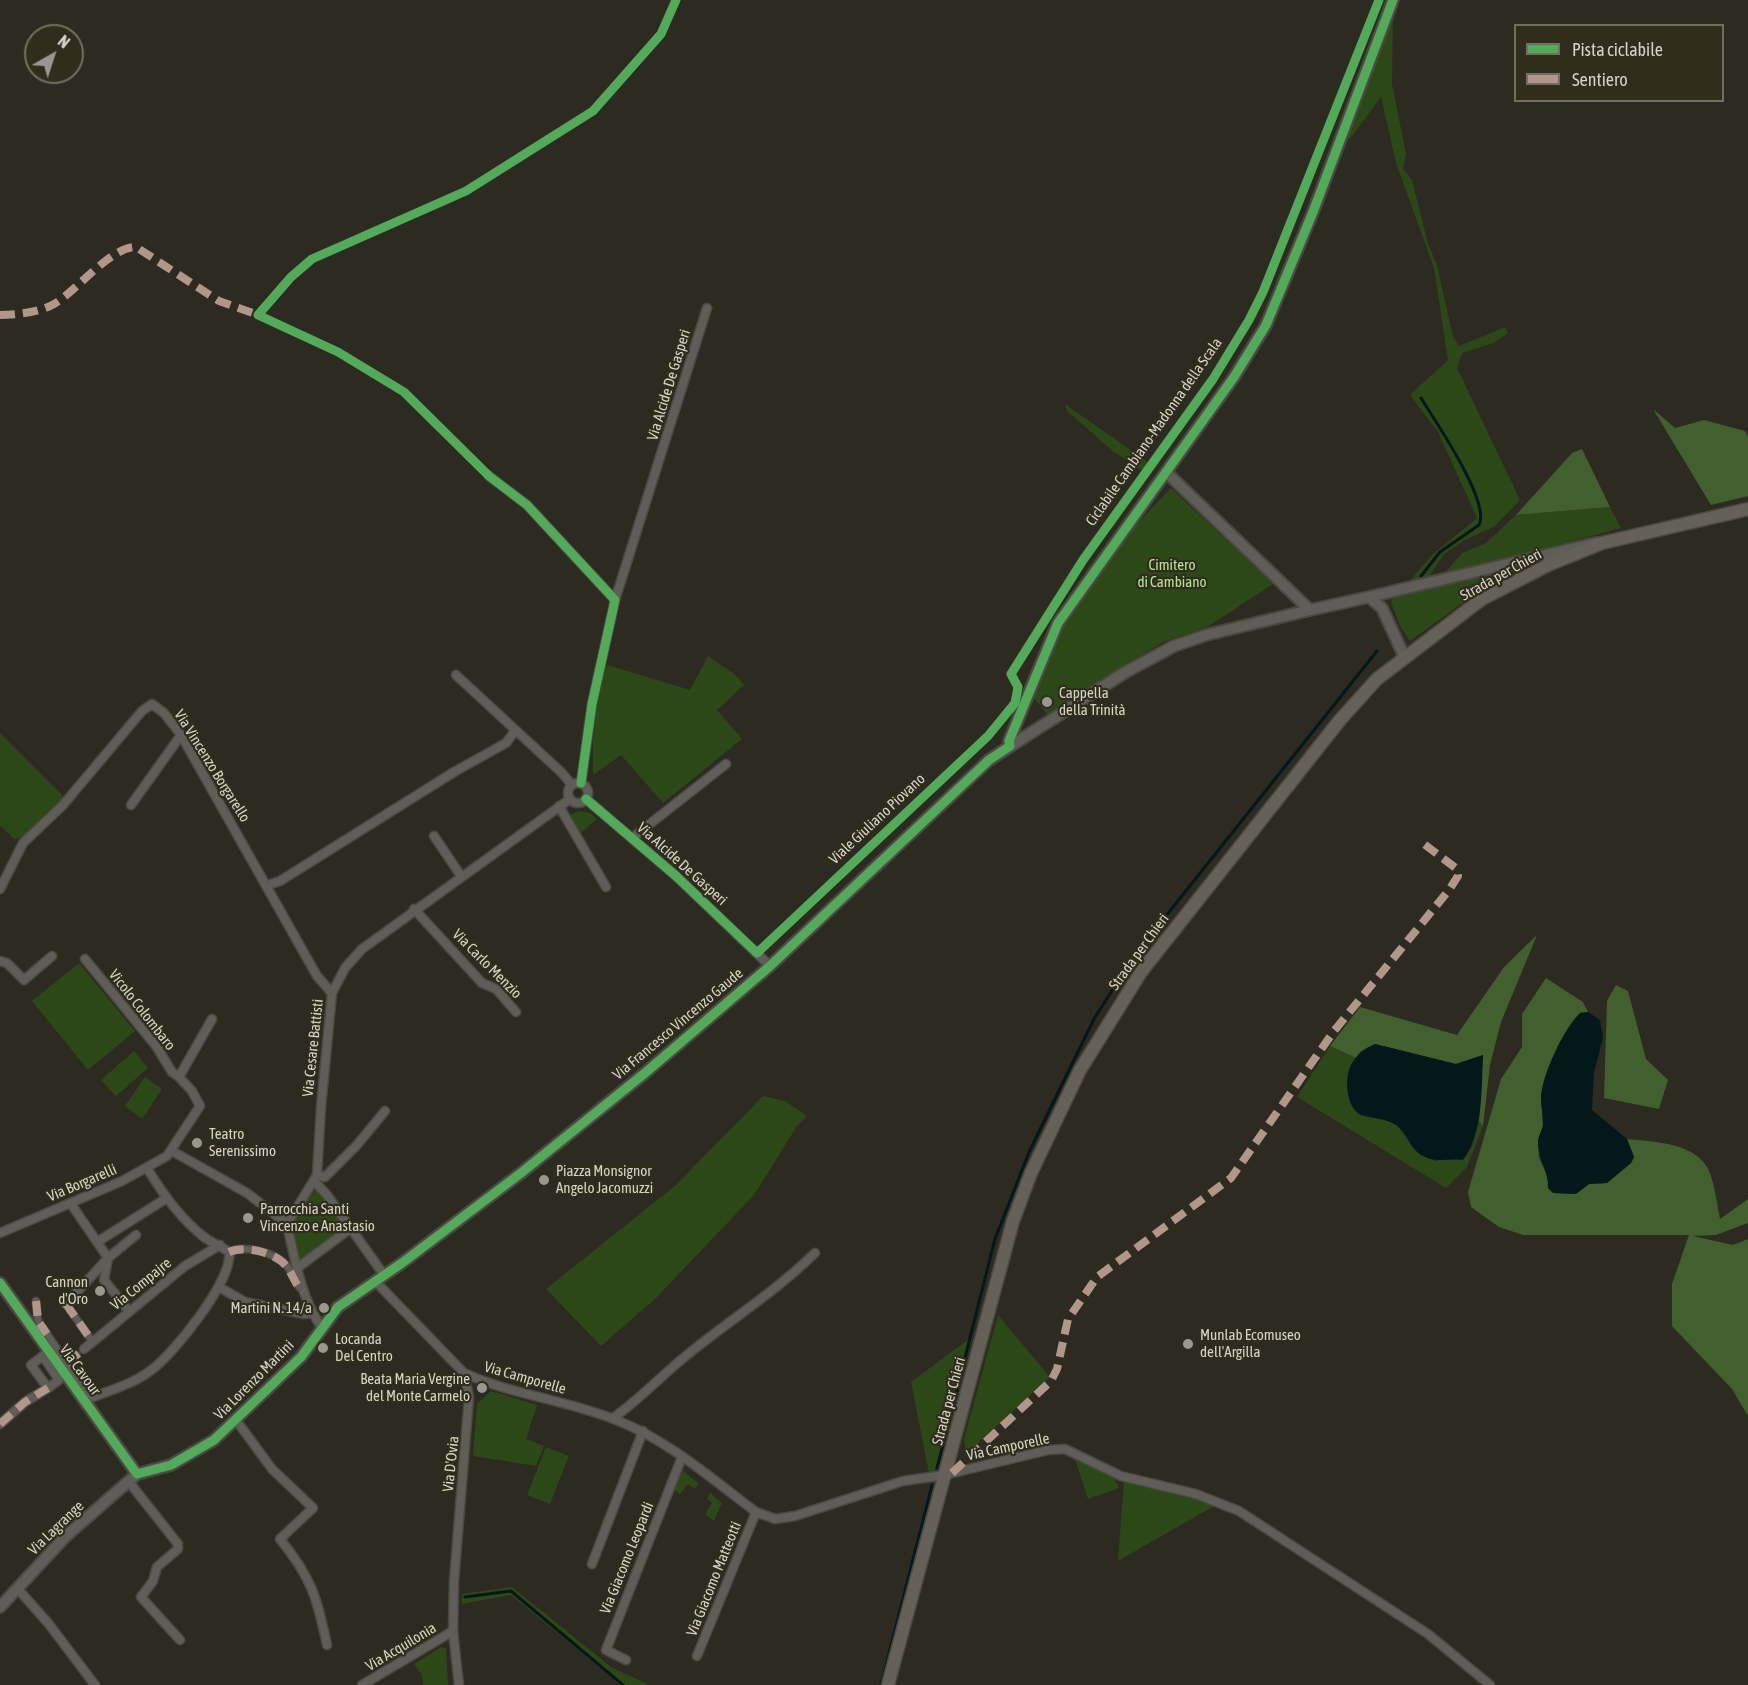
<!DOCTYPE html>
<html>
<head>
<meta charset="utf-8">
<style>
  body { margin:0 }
  #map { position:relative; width:1748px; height:1685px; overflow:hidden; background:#2c2a21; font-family:"Asap Condensed",sans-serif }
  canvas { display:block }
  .legend { position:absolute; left:1514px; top:24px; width:210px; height:78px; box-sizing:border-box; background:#302d1d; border:2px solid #726f62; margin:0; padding:8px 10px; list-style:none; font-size:18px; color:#d5d3c9 }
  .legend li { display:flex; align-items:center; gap:12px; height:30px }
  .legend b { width:30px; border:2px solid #726f62 }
  .north { position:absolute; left:24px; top:24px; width:60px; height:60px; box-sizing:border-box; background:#302d1d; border:2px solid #726f62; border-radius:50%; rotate:39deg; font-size:16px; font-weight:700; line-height:24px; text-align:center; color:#d5d3c9 }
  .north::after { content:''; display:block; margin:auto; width:21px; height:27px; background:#9a988e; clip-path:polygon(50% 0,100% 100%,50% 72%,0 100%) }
</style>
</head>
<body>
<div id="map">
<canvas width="1748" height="1685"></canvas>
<ul class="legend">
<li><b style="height:8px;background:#51ab58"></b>Pista ciclabile</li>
<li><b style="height:8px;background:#b2968c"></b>Sentiero</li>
</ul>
<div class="north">N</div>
</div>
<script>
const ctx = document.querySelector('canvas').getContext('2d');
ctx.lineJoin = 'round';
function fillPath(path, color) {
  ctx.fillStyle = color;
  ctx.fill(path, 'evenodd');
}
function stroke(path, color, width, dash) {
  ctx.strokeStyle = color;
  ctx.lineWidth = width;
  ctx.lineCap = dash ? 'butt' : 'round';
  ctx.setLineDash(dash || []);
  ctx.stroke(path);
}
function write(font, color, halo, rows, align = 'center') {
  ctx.font = font + ' "Asap Condensed",sans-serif';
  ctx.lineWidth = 4.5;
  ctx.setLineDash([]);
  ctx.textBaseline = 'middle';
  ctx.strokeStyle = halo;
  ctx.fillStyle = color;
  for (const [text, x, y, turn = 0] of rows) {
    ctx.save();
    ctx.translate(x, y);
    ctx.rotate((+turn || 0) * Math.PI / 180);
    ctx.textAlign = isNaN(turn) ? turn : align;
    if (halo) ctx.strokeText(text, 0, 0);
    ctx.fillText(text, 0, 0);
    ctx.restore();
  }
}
fillPath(new Path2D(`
  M1393,14L1392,84L1406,154L1403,169L1412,180L1428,244L1437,265L1453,337L1459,346L1505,327L1508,333L1494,343L1462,353L1457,368L1520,500L1495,526L1463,541L1444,554L1427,580L1409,582L1432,555L1477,518L1438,432L1410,395L1448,360L1434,268L1396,163L1381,97L1350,139L1346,138Z
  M1065,404L1149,463L1143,471L1114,452L1067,411Z
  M1171,488L1273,584L1207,627L1163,642L1047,714L1032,696L1058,633L1124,537Z
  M1610,507L1621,528L1441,577L1462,553L1486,543L1516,515Z
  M1522,568L1461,604L1410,641L1400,626L1391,602L1395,592Z
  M708,656L733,673L744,685L717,710L742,739L663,803L621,755L593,775V731L604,664L690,690Z
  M0,733L62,795L61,800L24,837L14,839L0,825Z
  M579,811L590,813L597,819L581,833L570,815Z
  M79,963L135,1031L88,1070L32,1001Z
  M1330,1046L1356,1058C1345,1075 1348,1091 1353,1108L1396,1124L1414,1149L1435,1161L1449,1158L1463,1160L1472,1147L1479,1121L1483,1126L1467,1167L1446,1188L1297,1097Z
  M134,1051L148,1068L116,1096L101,1080Z
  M145,1077L162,1089L142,1119L125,1106Z
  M763,1096L785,1101L807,1116L797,1126L754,1195L656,1298L601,1346L546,1289L676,1185Z
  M317,1187L349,1227L300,1265L290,1225Z
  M998,1315L1050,1377L966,1454L964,1439Z
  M969,1339L935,1470L929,1473L911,1382Z
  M491,1391L537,1405L526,1439L544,1446L536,1466L473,1456L477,1404Z
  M546,1447L569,1456L550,1504L527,1495Z
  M1074,1456C1091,1463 1112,1469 1119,1488L1088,1499Z
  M682,1470L699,1484L695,1489L688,1484L680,1494L674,1490Z
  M1124,1481L1188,1495L1216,1505L1118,1561Z
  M710,1493L722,1503L714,1521L705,1514L712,1503L707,1499Z
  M512,1587L611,1667L650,1685H621L511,1595L462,1604V1594Z
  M441,1647L446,1648L448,1685H423L422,1675L414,1664Z`), '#2d4817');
fillPath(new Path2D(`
  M1653,409L1675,428L1704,420L1745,431L1748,436V496L1711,505Z
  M1582,449L1610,507L1516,515L1572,453Z
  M1537,935L1501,1022L1490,1065L1483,1126L1479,1121L1483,1055L1456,1064L1375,1044L1361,1051L1356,1058L1330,1046L1360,1007L1457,1035L1504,967Z
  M1546,978L1583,1002L1588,1012L1580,1013L1552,1061L1541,1094L1543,1126L1538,1140L1539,1158L1549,1179L1548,1188L1554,1193L1576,1194L1589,1184L1607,1183L1631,1163L1634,1157L1627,1139C1654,1142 1698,1142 1710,1173C1715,1187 1717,1204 1720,1219L1748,1199V1223L1716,1235L1693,1236L1733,1245L1748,1239V1416L1732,1389L1672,1326V1284L1689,1235H1523L1499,1227L1471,1207L1468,1192L1501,1079L1522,1047V1014Z
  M1616,985L1628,991L1646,1059L1668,1080L1659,1109L1604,1098L1607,1001Z`), '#42602d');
fillPath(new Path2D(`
  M1588,1012L1600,1020L1603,1037L1594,1073L1592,1110L1627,1139L1634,1157L1631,1163L1607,1183L1589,1184L1576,1194L1553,1193L1548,1188C1549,1172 1538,1159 1538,1143C1538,1136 1542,1131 1543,1125C1543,1116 1541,1106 1541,1097C1542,1075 1564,1028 1580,1013Z
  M1375,1044L1456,1064L1483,1055C1481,1090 1484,1130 1463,1160C1449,1158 1435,1163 1423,1156C1410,1150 1408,1133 1396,1125C1386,1118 1372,1119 1361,1115C1346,1108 1344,1078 1351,1065C1357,1054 1364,1049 1375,1044Z`), '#04181c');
stroke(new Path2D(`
  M1421,398C1435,421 1491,502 1479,525L1440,552L1421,576
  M937,1468L995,1239L1029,1152L1094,1019L1134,956L1377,651
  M465,1597L511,1591L623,1685
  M881,1685L932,1485`), '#04181c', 3);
const pedestrian = new Path2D(`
  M229,1252C245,1245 275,1252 287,1266C293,1274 295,1284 302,1290
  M36,1301L38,1321L91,1398
  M66,1304L92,1341
  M67,1363L76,1355`);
const minor = new Path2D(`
  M489,476L527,505L615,600
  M456,675L562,773L572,785
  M581,783L592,704L615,600L707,308
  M568 793a10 10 0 1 1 20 0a10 10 0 1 1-20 0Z
  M586,799L676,876L770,966
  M131,805L181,735
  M559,806L606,887
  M434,836L461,876
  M632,838L726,764
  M268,885L280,881L454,772L506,743L515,731
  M0,889L23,843L63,805L142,711L152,704L164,713L181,735L317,976L332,993
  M414,909L482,983L496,989L516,1012
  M85,959L156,1046L172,1072L179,1077
  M0,961L7,963L24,980L52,956
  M172,1151L247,1193L287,1224
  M317,1175L325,1177L357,1145L385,1111
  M315,1182L327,1195L384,1275
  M71,1204L108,1258L104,1280L129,1311
  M0,1233L122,1181L167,1156L200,1106L192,1091L179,1077L212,1019
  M97,1242L167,1198
  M297,1268L351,1228
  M375,1281L464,1373L469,1397L454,1581L453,1631L459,1685
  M219,1287L245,1302L304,1314L312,1313
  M66,1304L108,1258L136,1235
  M322,1328C301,1298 295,1260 287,1224L317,1175L321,1107L332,993L345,968L362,949L570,799
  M84,1349L185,1266L220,1245
  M43,1356L59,1380L48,1388L31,1365L48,1352
  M464,1373C512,1395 567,1400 616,1420C668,1440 712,1479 756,1512L775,1519L795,1516L903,1481L944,1475L1048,1450L1065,1449L1121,1476L1196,1494L1239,1511L1428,1634L1490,1685
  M83,1401C106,1391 130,1386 150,1371C173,1355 234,1279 229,1252C221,1246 212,1243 204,1237C181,1219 162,1193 147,1168
  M613,1418C640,1399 662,1375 687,1355C730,1320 775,1292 815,1253
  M236,1420L272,1469L313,1508L280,1539C311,1577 317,1597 327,1645
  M0,1424L25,1402L48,1388
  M129,1482L178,1544V1549L157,1567L153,1581L141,1597L180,1640
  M592,1564L643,1431
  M17,1588L48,1623L95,1685
  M697,1656L756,1512
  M626,1660L606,1650L682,1457
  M362,1685L453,1631`);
const tertiary = new Path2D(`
  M1167,473L1310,610L1369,597L1382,608L1404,656
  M1369,597L1596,543
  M1010,746L1009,741L1058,623L1234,377L1266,325L1313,212L1393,0
  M0,1283L137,1474
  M137,1474L171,1465L214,1440L301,1357L338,1307L402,1263L521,1173L645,1073L770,966L989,760L1124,673L1174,646L1206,635L1310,610
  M0,1607L66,1536L137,1474`);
const secondary = new Path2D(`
  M888,1685L1013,1221L1031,1173L1080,1070L1141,972L1340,720L1377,679L1482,599L1548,565L1602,543L1748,509`);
stroke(pedestrian, '#4a4840', 9);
stroke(minor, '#4a4840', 11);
stroke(tertiary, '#4a4840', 14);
stroke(secondary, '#4a4840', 15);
stroke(pedestrian, '#5e5d57', 6);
stroke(minor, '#5e5d57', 8);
stroke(tertiary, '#5e5d57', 10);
stroke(secondary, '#656058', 12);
stroke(new Path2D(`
  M0,315C16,315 40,312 54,304C78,290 110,247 136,247L219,301L261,316
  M229,1252C245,1245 276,1252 287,1267C293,1275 295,1285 303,1291
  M36,1301L38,1321L47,1334
  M66,1304L92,1341
  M67,1363L84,1349
  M0,1424L25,1402L48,1388
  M952,1473L1051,1381L1057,1369L1068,1319L1097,1277L1231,1178L1334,1031L1449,890L1458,876L1457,869L1424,844`), '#b2968c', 8, [15, 8]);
stroke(new Path2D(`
  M581,783L592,704L615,600L527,505L489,476L404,392L338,352L258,315L291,277L312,259L466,191L593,111L661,34L676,0
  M586,799L676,876L757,953L988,736L1015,703L1018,687L1011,674L1083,560L1213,379L1249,320L1263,292L1379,0
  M0,1283L137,1474L171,1465L214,1440L301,1357L338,1307L402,1263L521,1173L645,1073L770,966L989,760L1010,746L1009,741L1058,623L1234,377L1266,325L1313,212L1393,0`), '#51ab58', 9);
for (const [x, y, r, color] of [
  [1047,702,6,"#9a988e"],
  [197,1143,6,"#9a988e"],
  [544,1180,6,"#9a988e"],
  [248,1218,6,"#9a988e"],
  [100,1291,6,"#9a988e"],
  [324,1308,6,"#9a988e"],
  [1188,1344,6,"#9a988e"],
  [323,1348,6,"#9a988e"],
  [482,1388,6,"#9a988e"]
]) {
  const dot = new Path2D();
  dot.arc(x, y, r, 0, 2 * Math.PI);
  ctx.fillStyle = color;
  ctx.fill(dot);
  stroke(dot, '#302d1d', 2);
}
write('15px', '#d5d3c9', '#302d1d', [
  ["Via Alcide De Gasperi",669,385,-73],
  ["Ciclabile Cambiano-Madonna della Scala",1154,432,-55],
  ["Strada per Chieri",1501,575,-29],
  ["Via Vincenzo Borgarello",212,766,58],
  ["Viale Giuliano Piovano",877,819,-43],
  ["Via Alcide De Gasperi",682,864,42],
  ["Strada per Chieri",1139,952,-54],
  ["Via Carlo Menzio",487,964,45],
  ["Vicolo Colombaro",142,1010,52],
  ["Via Francesco Vincenzo Gaude",678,1024,-40],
  ["Via Cesare Battisti",313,1048,-84],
  ["Via Borgarelli",82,1183,-23],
  ["Via Compajre",141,1284,-39],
  ["Via Cavour",80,1370,54],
  ["Via Camporelle",525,1378,16],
  ["Via Lorenzo Martini",254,1380,-45],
  ["Strada per Chieri",949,1401,-75],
  ["Via Camporelle",1008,1447,-12],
  ["Via D'Ovia",451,1464,-84],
  ["Via Lagrange",56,1528,-44],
  ["Via Giacomo Leopardi",627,1558,-68],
  ["Via Giacomo Matteotti",714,1579,-68],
  ["Via Acquilonia",401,1647,-31]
]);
write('15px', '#b1e592', '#302d1d', [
  ["Cimitero",1172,565],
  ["di Cambiano",1172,582]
]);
write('15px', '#d5d3c9', '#302d1d', [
  ["Cappella",1059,693],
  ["della Trinità",1059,710],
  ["Teatro",209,1134],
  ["Serenissimo",209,1151],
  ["Piazza Monsignor",556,1171],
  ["Angelo Jacomuzzi",556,1188],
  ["Parrocchia Santi",260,1209],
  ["Vincenzo e Anastasio",260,1226],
  ["Cannon",88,1282,"right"],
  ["d'Oro",88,1299,"right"],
  ["Martini N. 14/a",312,1308,"right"],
  ["Munlab Ecomuseo",1200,1335],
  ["dell'Argilla",1200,1352],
  ["Locanda",335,1339],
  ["Del Centro",335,1356],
  ["Beata Maria Vergine",470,1379,"right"],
  ["del Monte Carmelo",470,1396,"right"]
], 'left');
</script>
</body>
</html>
